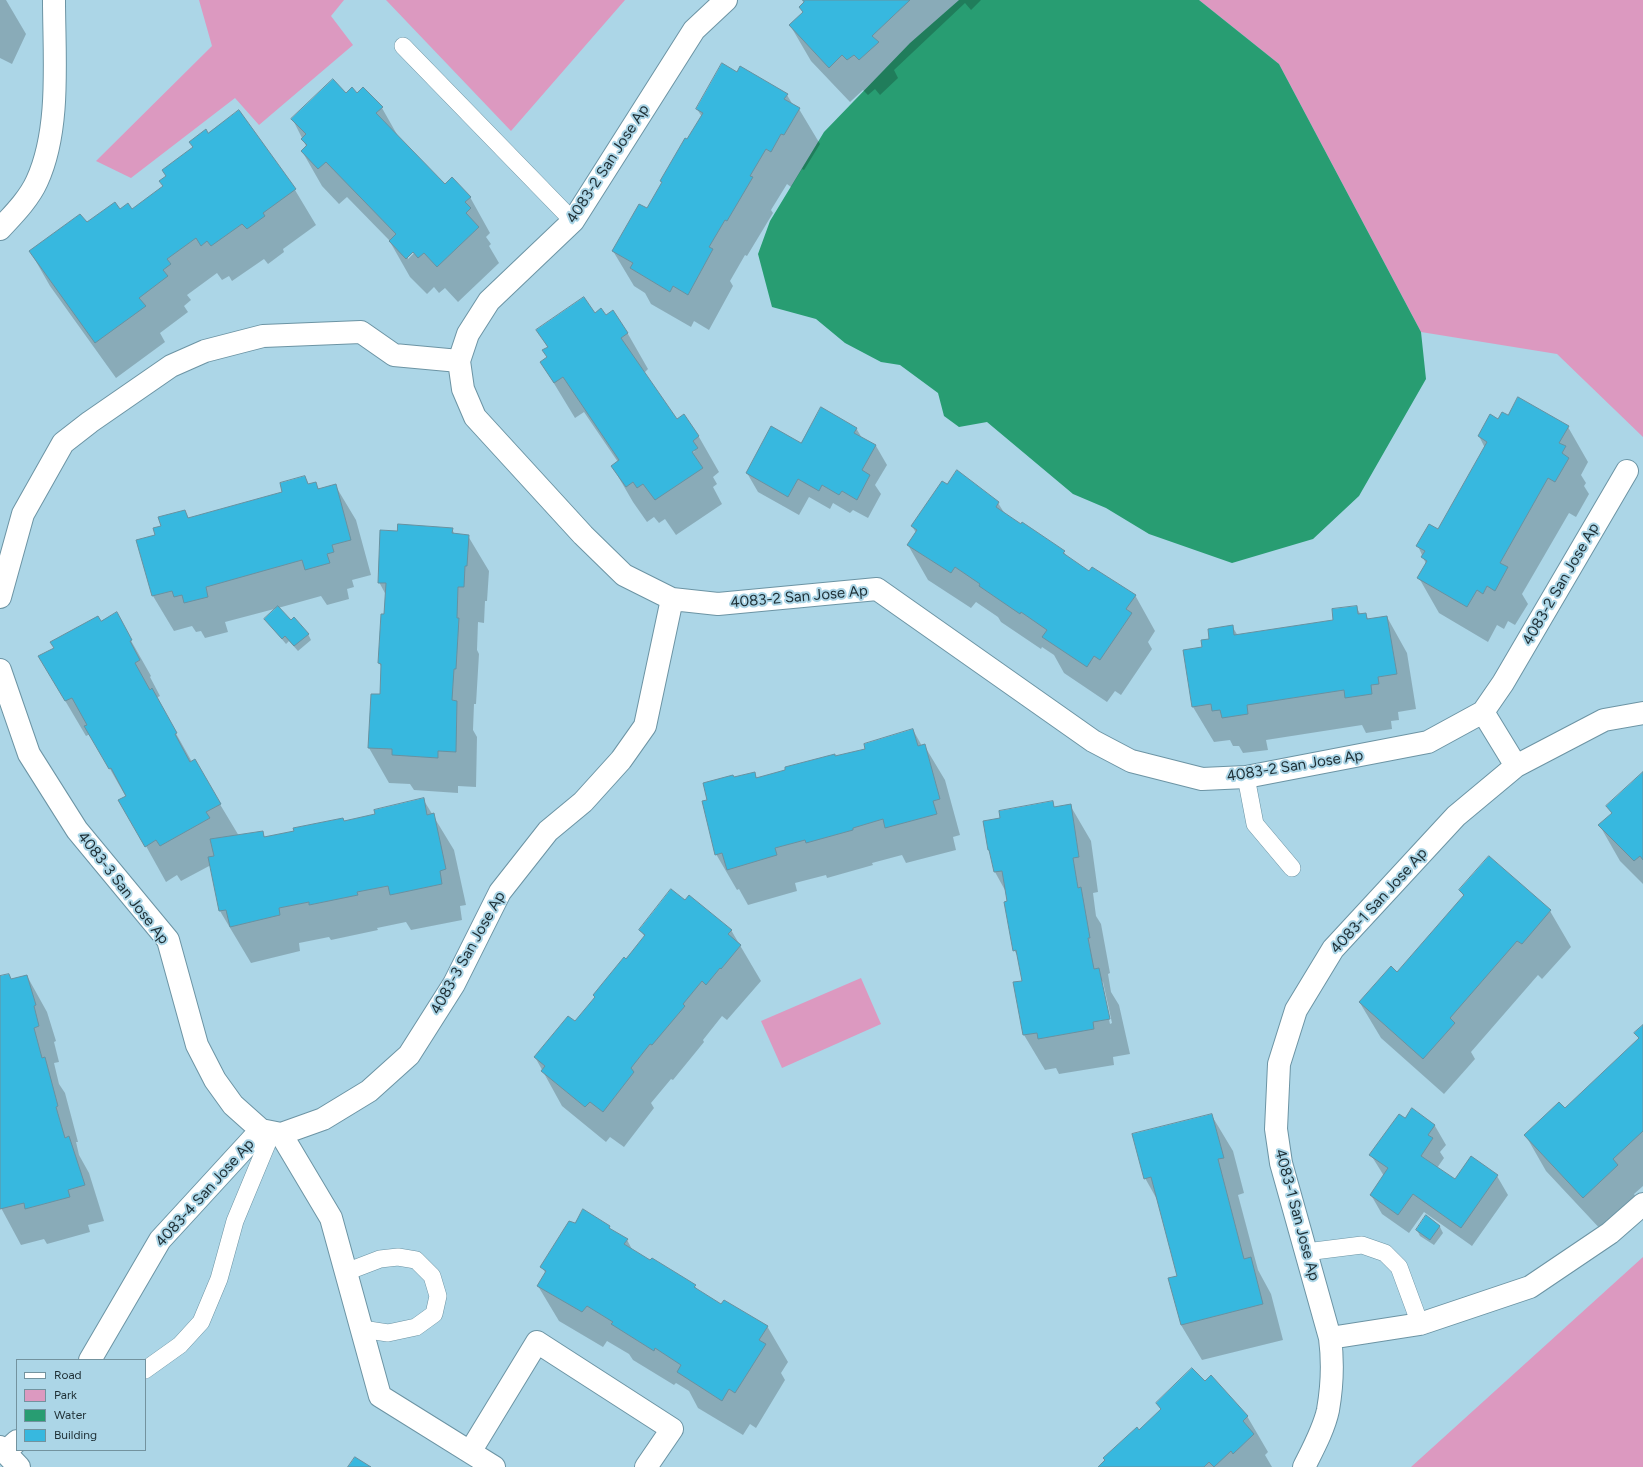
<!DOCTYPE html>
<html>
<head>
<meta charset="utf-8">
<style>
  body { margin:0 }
  #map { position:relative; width:1643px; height:1467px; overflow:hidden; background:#acd6e7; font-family:Figtree,sans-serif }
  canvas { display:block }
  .legend { position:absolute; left:16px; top:1359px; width:130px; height:92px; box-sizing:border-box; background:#acd6e7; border:1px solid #73939f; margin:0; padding:5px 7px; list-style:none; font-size:12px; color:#1d2e34 }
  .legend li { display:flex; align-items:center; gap:8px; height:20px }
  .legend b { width:20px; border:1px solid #73939f }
</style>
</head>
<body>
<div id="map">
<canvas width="1643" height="1467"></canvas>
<ul class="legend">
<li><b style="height:5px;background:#fff"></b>Road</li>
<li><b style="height:11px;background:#dc99c0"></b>Park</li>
<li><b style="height:11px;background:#289d72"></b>Water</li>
<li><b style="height:11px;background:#37b8df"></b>Building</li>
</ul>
</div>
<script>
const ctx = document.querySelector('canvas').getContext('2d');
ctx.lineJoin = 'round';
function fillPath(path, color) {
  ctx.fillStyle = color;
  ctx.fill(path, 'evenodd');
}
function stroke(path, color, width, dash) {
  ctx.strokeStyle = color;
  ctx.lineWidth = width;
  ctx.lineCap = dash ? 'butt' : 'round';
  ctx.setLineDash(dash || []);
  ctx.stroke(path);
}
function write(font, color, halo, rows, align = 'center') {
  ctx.font = font + ' Figtree,sans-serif';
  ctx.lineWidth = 4;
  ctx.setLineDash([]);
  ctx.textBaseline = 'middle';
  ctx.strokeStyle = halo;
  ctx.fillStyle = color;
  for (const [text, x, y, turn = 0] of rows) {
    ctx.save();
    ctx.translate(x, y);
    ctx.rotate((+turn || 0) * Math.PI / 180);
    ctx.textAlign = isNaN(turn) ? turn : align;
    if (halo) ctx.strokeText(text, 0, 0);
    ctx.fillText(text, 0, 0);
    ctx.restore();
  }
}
fillPath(new Path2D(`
  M199,0H344L331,16L353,45L259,125L235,98L131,178L96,161L212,46Z
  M386,0H625L511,131Z
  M1199,0H1643V437L1557,354L1421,332L1279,64Z
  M861,978L881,1024L782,1068L761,1021Z
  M1643,1257V1467H1411Z`), '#dc99c0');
fillPath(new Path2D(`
  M959,0H1199L1279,64L1421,332L1426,379L1359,496L1313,539L1232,563L1149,534L1106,508L1073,494L987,422L959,427L944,416L938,393L900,365L881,362L845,343L816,319L772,307L758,254L770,221L824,132L910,43Z`), '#289d72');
fillPath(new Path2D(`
  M0,0H6L26,34L12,64L0,58Z
  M802,0H981L971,10L965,3L894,70L898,78L880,95L875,89L868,95L863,90L850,102L811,61L790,25L803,13L800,7L804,3Z
  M737,74L787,95L793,105L799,109L820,144L804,170L802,169L791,187L787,184L771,210L773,213L747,256L745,255L730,281L733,286L709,330L694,321L691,327L651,304L645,293L634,286L613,251L647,210L663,183L661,181L702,117L697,109Z
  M363,89L382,108L399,138L445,185L470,197L490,233L486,237L491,244L489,246L499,263L458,302L445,288L439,293L434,287L427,294L410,277L389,240L347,197L339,204L322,186L302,151L306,146L293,120L346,94L357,95ZM416,248L417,250L408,259V256Z
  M239,112L295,190L316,225L283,249L284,252L268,264L264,259L232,281L229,276L222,280L217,273L187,295L191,300L184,306L188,312L160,333L165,342L116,378L50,286L30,251L87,224L120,210L131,211L164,187L167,177L194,148L208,134Z
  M612,312L628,334L648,369L644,373L676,421L684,416L699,437L719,472L713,477L717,484L713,487L722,504L676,535L665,519L659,523L654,517L647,522L633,502L612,466L618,462L584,412L575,418L541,362L548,358V348L537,330L595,314L606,316ZM695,449V451L688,456Z
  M1508,417L1568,427L1588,462L1581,475L1586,483L1584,486L1589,494L1576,517L1569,513L1522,594L1528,604L1515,625L1508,621L1504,629L1497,625L1488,642L1439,613L1419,578L1426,564L1418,546L1438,530L1485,448L1479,436L1498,420Z
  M856,428L862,438L876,446L887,465L875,485L881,494L868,518L853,510L850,513L833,503L830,509L809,497L799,515L758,492L747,473L802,444Z
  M305,477L309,485L315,483L319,489L335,485L356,520L371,575L352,580L354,587L347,589L349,599L327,605L321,596L278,608L290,622L308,634L311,640L298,651L289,641L286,644L265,619L278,608L225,622L228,632L205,638L201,631L196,632L192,626L174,631L153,596L138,541L156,535L162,526L185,511L189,519L283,493Z
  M947,485L998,503L1005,514L1021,525L1023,523L1064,552L1067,557L1090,572L1135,595L1155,631L1148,642L1152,649L1121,695L1115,691L1107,702L1064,673L1054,655L1042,647L1041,649L1001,622L998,617L976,602L971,608L928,580L908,545L916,533L912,526Z
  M452,529L455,535L468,536L489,571L487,601H485L484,623L478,622L477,650L479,654L476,704H474L473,730L477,737L476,787L458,786V793L414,790L410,784L389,783L369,748L380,695L382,668L379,663L386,595L379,582L398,532Z
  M1356,607L1361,615L1365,614L1369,620L1387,617L1407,653L1416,709L1398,712L1399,720L1391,721L1392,729L1366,733L1362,725L1266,740L1268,750L1243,753L1239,746H1233L1230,740L1214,742L1193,707L1185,651L1204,648L1210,640L1232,626L1238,636L1334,621Z
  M116,614L151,676L150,677L160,696L156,698L192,762L194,761L239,836L262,832L265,837L376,815L423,799L454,850L466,905L460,906L462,920L411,930L406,922L377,928L378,930L331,940L329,937L299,943L300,951L251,963L220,911L211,865L181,881L177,875L166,882L146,846L126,797L90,734L86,736L60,692L101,622Z
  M913,730L922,746L924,745L945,780L960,835L953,837L956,850L906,863L902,855L872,863L873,865L827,878L826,875L795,883L797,891L748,905L739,889L737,890L716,854L708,801L734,778L754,773L757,778L867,749Z
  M1643,773V884L1620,861L1600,826L1612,814L1607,806Z
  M1052,802L1055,808L1070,805L1091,841L1098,892L1093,893L1096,916L1101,924L1110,973L1108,974L1111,992L1119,1005L1130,1054L1113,1057L1114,1065L1059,1074L1056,1068L1045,1070L1024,1035L1023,981L1019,958L1014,950L1006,892L995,872L991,854L989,850L984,822L1001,819ZM1100,980L1103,982L1112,1023L1110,1024Z
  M1460,890L1550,911L1571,947L1542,979L1538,975L1471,1052L1475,1059L1444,1094L1381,1038L1360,1003L1398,973L1464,897Z
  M685,901L731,930L761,981L727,1020L722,1016L703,1040L704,1042L673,1080L671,1079L651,1103L654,1108L624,1147L610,1137L606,1142L562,1106L535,1057L575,1022L595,998L594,995L645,937L640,930Z
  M27,976L47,1012L56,1041L54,1042L59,1062L54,1063L59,1084L65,1093L78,1142H76L79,1155L89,1173L104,1221L88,1225L90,1232L47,1244L44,1239L21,1245L0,1206V977L12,980Z
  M1643,1026V1186L1634,1194L1638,1201L1604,1233L1546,1171L1526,1136L1565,1109L1640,1040L1636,1033Z
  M1412,1110L1435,1126L1446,1145L1440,1152L1444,1158L1437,1168L1455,1181L1497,1176L1508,1195L1472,1246L1424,1212L1409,1233L1382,1214L1371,1195L1384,1176L1371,1155L1405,1119Z
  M1212,1116L1233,1151L1244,1193L1238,1195L1258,1270L1271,1294L1283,1340L1202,1360L1181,1325L1178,1277L1159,1203L1145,1178Z
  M1426,1217L1440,1227L1443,1233L1434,1245L1420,1236L1417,1230Z
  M575,1225L609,1227L612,1231L627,1240L633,1251L695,1286L698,1291L721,1305L767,1326L788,1362L781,1373L785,1380L756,1428L750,1424L743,1435L698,1408L689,1391L676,1383L674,1385L633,1360L629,1354L607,1341L603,1347L559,1321L538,1286L546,1274L542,1267Z
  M1205,1383L1247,1416L1268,1452L1265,1455L1272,1467H1099L1161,1410L1157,1403Z`), '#0003');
const building = new Path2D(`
  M803,0H910L872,36L879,42L859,60L854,55L847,60L842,55L829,68L789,25L803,12L799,7L804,2Z
  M722,63L737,72L740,66L788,94L784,99L800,108L784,135L781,134L771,152L766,149L750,176L753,177L727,221L725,220L709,247L713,249L688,295L673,286L670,292L630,268L633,263L612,251L639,204L647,208L662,182L660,181L685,138L687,139L703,113L696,109Z
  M333,79L346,93L352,87L357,93L363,87L383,107L376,113L445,184L452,177L471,197L465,202L471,208L466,213L479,227L437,267L424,253L418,258L413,252L406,259L389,241L396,234L326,162L318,169L301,151L307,145L301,139L306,134L291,119Z
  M239,110L296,189L263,213L265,216L247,229L242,224L211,246L207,241L201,246L196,238L167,259L171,264L163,270L168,276L139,298L146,306L95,343L29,251L80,214L87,222L115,202L120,209L128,203L132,209L163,186L159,181L166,176L162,170L193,147L189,142L206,129L208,133Z
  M584,297L595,313L601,308L606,315L613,310L628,333L621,338L677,419L684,414L699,436L693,441L698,448L692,452L703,468L655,500L643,484L637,488L633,482L626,487L611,466L619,460L563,377L554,383L540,362L547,357L542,350L548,347L536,330Z
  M1518,397L1569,426L1559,443L1566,446L1562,453L1569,458L1555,482L1548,478L1500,563L1508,567L1495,591L1487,586L1483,594L1477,590L1467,607L1417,578L1427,561L1421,557L1425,551L1416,546L1429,524L1438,529L1487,442L1478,436L1490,414L1498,419L1502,412L1508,415Z
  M821,407L857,428L854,433L876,445L862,470L870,475L857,500L842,491L839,495L822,485L819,491L798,479L788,497L746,473L771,426L801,443Z
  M957,470L999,502L996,507L1021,524L1022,522L1065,551L1063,553L1089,571L1092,567L1136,595L1126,609L1132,613L1100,660L1094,656L1087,667L1042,637L1047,630L1021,612L1020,614L979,586L980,584L955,567L951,573L907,545L917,530L911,526L942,481L947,484Z
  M305,476L308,484L316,482L318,489L336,484L351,540L332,545L334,552L327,554L330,563L305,570L302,560L206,587L208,597L184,603L182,595L174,597L172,591L152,596L136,540L155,535L153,528L161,526L158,517L185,510L188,518L282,492L280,483Z
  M398,524L453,528L452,533L469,535L467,566H465L464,587H458L457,618H459L456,669H454L452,700L457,701L456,752L438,751V758L392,755V749L368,748L371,694H380L381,664L378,663L381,614H384L386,583H378L380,530L397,531Z
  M278,606L291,620L294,617L309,634L294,646L285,636L282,639L264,619Z
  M1357,606L1358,614L1366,613L1367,619L1387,616L1397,674L1378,677L1379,684L1371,685L1372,694L1345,698L1344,690L1247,705L1248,714L1222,718L1220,710L1212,711L1211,704L1192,707L1183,650L1202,647L1201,640L1209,639L1208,629L1233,625L1234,635L1333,620L1332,609Z
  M117,612L132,640L130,641L140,660L135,663L150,690L152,688L177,733L175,734L190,762L195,759L221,804L206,812L210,818L160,846L156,840L145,847L118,800L126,796L111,768L109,769L84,726L87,725L72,698L65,701L38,656L54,648L50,642L98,616L101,621Z
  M913,729L918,746L925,744L940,799L933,801L937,814L885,828L883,819L853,828V830L806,843L805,840L775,848L777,855L727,870L722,853L715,855L702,801L707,800L703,783L733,775L734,777L755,772L756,778L785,770V767L835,754V756L865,749L864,744Z
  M1643,772V860L1640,856L1634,861L1598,825L1612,813L1606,806Z
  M424,798L427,815L434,813L446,869L440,871L442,884L390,895L388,886L357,892L358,895L309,905V902L279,908L280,915L230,927L226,910L219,911L208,857L214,856L210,839L263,831L264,837L294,831L293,828L343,818L344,821L375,814L374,810Z
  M1053,801L1054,807L1071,804L1079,857L1073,858L1078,888L1081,887L1090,938H1088L1094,969L1099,968L1110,1019L1093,1022L1094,1029L1038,1039L1037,1033L1023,1035L1013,982L1022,981L1016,950L1013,951L1004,902L1007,901L1002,871L994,872L989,850H988L983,821L1000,818L999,811Z
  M1489,856L1551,910L1522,944L1517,941L1450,1018L1455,1023L1423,1059L1359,1002L1391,966L1397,972L1464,895L1459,890Z
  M671,889L685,900L689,895L732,930L728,934L741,945L721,969L720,968L706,985L702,981L683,1004L685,1006L652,1045L650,1044L631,1068L634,1072L603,1112L590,1102L585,1107L541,1071L545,1066L534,1057L568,1016L575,1021L595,997L593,995L624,957L626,959L645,935L639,930Z
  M9,974L11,979L27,975L36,1005L34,1006L39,1026L34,1028L42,1058L45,1057L58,1106L56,1107L65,1138L69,1136L85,1185L68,1190L70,1197L25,1209L24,1203L0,1209V976Z
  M1643,1025V1131L1613,1159L1618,1165L1583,1198L1524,1135L1559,1102L1565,1108L1639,1038L1634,1033Z
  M1412,1108L1435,1125L1428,1135L1433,1138L1421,1156L1455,1179L1471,1156L1498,1175L1461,1228L1413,1194L1398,1215L1370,1195L1388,1168L1369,1155L1399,1114L1405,1118Z
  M1212,1114L1224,1158L1218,1159L1244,1259L1251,1257L1263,1304L1181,1325L1168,1278L1177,1276L1151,1177L1144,1179L1132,1134Z
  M583,1209L610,1226L609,1228L628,1239L624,1244L650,1260L652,1258L696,1285L694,1287L721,1304L724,1300L768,1326L759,1340L766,1344L735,1393L729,1389L722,1401L677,1372L681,1365L655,1348L654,1351L611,1324L613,1322L587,1306L582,1312L537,1286L546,1271L540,1267L569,1221L575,1223Z
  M1426,1215L1440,1226L1430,1240L1416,1230Z
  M1192,1368L1205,1381L1211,1375L1248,1416L1243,1421L1254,1434L1233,1454L1231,1451L1214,1467L1209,1462L1204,1467H1098L1105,1460L1103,1458L1137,1427L1139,1430L1161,1409L1156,1403Z
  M355,1457L371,1467H348Z`);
fillPath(building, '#37b8df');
stroke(building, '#6891a0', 1);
const service = new Path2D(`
  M403,46L573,221
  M1246,777L1255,824L1292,868
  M1306,1252L1362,1245L1385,1253L1399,1267L1420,1324
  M346,1272L380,1259L398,1257L416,1260L432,1276L438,1296L434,1314L416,1327L388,1333L362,1329
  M145,1370L180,1345L201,1322L219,1279L235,1221L272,1132`);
const minor = new Path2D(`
  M726,0L694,30L573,221L489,301L468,334L459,361L463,389L475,417L583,535L624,575L672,599L718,604L877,589L1093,741L1131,761L1202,779L1246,777L1428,742L1483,712L1503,683L1627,471
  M0,229C13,215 29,199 37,181C61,129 54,56 54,0
  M0,597L23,514L63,443L90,422L171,366L205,351L263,336L361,332L394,355L459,361
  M0,670L29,754L77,830L168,940L197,1045L215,1080L233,1105L261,1130L281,1134L323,1119L369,1091L409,1055L454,984L500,892L548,831L583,802L621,760L645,726L672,599
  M1483,712L1516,766
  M281,1134L331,1218L380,1396L494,1467
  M1330,1338L1420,1324L1530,1287L1610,1233L1643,1204
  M90,1360L160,1240L261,1130
  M5,1452L17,1441
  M470,1452L537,1342L672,1429L646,1467
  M1304,1467C1313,1449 1324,1429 1328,1410C1332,1387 1333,1361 1330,1338L1281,1163L1276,1129L1279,1064L1296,1010L1333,949L1456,816L1516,766L1604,720L1643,713`);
const tertiary = new Path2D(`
  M0,1447L19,1467`);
stroke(service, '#6c94a4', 18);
stroke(minor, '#6c94a4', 24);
stroke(tertiary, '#6c94a4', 24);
stroke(service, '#fff', 17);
stroke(minor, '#fff', 22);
stroke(tertiary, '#fff', 22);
write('15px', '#1d2e34', '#acd6e7', [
  ["4083-2 San Jose Ap",608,164,-57],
  ["4083-2 San Jose Ap",1561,584,-60],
  ["4083-2 San Jose Ap",799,597,-5],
  ["4083-2 San Jose Ap",1295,766,-9],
  ["4083-3 San Jose Ap",123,888,52],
  ["4083-1 San Jose Ap",1379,901,-48],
  ["4083-3 San Jose Ap",468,953,-61],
  ["4083-4 San Jose Ap",205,1193,-48],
  ["4083-1 San Jose Ap",1297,1215,75]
]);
</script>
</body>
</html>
